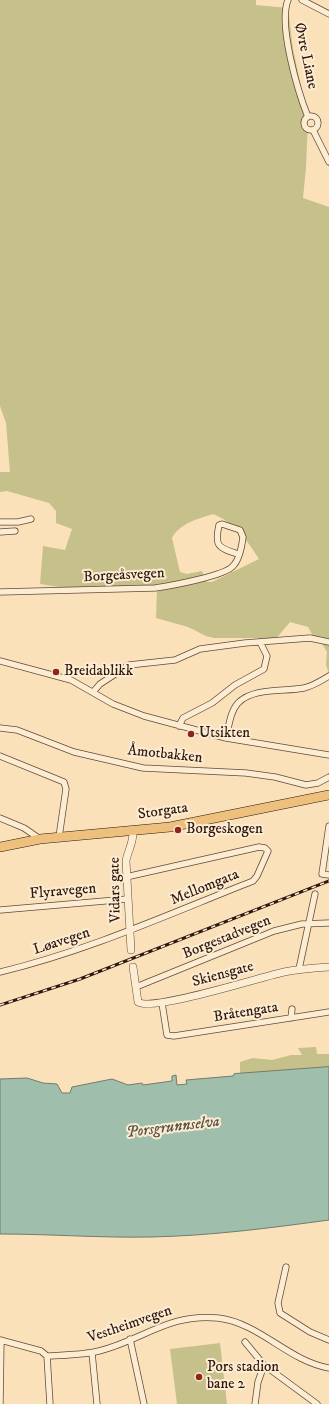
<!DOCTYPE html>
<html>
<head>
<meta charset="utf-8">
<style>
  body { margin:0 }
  canvas { display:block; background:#fae1ba }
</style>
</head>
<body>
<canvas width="329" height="1404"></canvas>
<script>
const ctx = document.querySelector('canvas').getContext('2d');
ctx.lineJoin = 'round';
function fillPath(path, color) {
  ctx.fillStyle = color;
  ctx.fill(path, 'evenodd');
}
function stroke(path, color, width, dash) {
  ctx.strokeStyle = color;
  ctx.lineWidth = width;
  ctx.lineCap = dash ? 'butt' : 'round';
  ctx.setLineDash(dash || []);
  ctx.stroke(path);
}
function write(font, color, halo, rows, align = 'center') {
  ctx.font = font + ' "IM FELL DW Pica",serif';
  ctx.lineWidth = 4;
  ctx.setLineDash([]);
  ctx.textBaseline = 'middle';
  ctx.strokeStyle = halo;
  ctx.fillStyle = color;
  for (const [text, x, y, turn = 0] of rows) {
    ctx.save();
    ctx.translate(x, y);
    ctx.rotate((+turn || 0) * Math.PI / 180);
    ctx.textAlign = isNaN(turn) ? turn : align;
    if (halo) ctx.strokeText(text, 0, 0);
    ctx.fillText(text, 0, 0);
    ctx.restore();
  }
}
fillPath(new Path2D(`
  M0,0H256V5L288,8L293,49L308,120L306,168L303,198L329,207V675L326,664L327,652L321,642L316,641L308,627L290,622L274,641L265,642L260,638H214L206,636L188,627L156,618L157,590L65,588L40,584L43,546L65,550L72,529L56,523V511L49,503L7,491L0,492V472H10L6,423L0,406ZM213,514C235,523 247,540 259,559L212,582H207L202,571L187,574L180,572L172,538C180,523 198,519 213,514Z
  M316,1047L317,1054H329V1068L240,1076V1062L253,1058L272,1060L291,1055H302L298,1048Z
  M220,1343L227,1404H177L170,1349Z`), '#c6c18a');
const water = new Path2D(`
  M329,1067V1220C270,1228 209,1236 150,1237C100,1238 50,1234 0,1234V1079L27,1078L43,1083L57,1084L62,1093H70L72,1087L112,1079L128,1085L142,1083L143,1085L172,1081V1076L176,1075L177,1085L187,1084L186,1080L233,1076L234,1074Z`);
fillPath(water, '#9fbeac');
stroke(water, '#727b6d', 1);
const minor = new Path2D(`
  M288,0C278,25 298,92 308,117
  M302,0L329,14
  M304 123a7 7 0 1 1 14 0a7 7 0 1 1-14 0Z
  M313,130L329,162
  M0,522H18L31,519
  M0,532L15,531
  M0,592L155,588C169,586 225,576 233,566C239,560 242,545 243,537L240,530L222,524L219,525C214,547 219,548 238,554
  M0,661L71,680L113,704L144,716L226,738L329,755
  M93,692L100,684L129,665L175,660L200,649L245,643L310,638L329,642
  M179,726L183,718L212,703L235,685L264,669L267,656L260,642
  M0,728L17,730L74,752L143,768L246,773L275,777L306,785L318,783L329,777
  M226,738C229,726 230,712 238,703C254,687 284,692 304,688C313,686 321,681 329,676
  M0,756L64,782L66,789L59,837
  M0,818L24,828L40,839
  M329,826L322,874L329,875
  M0,910L128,899
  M299,969L315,894
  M0,972C88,951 169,914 253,881L257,876L268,851L265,848L259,847L126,877
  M136,987L274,931L302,924L329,923
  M162,1003L167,1035L174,1036L329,1012
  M291,1018L292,1009
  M286,1267L278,1303L280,1313L310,1332L329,1340
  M130,1339L144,1404
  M0,1340L41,1351L47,1356
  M245,1342L264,1365L317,1404
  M92,1353L97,1404
  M47,1356C64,1355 83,1355 99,1351C143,1340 169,1313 218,1318C260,1323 288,1361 329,1368
  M47,1356L50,1404
  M0,1404L1,1340
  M255,1404L258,1382L264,1365`);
const tertiary = new Path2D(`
  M131,950L126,861C128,850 134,842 133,830
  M133,967L138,1002C152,1012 261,977 284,972C299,969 314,968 329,967`);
const primary = new Path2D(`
  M0,847L40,839L170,827L329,795`);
stroke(minor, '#624a39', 7);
stroke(tertiary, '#624a39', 8);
stroke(primary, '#2f170e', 10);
stroke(minor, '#fcecd2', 5.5);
stroke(tertiary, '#fcecd2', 7);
stroke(primary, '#edc07d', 9);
const rail = new Path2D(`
  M0,1005L80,979L329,881`);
stroke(rail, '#2f170e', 3);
stroke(rail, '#fcecd2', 1.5, [4.5]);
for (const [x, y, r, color] of [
  [56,672,4,"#8f2418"],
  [191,734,4,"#8f2418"],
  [178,830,4,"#8f2418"],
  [199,1377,4,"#8f2418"]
]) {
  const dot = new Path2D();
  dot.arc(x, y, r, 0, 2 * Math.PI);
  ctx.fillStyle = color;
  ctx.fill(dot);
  stroke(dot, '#fcecd2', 1.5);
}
write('15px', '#2f170e', '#fcecd2', [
  ["Øvre Liane",305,56,78],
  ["Borgeåsvegen",124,576,-3],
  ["Åmotbakken",165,755,6],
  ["Storgata",163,812,-8],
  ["Mellomgata",205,888,-22],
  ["Vidars gate",116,890,-91],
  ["Flyravegen",63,892,-5],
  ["Borgestadvegen",227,938,-22],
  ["Løavegen",62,942,-18],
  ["Skiensgate",223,975,-15],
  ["Bråtengata",246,1013,-9],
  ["Vestheimvegen",130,1325,-19]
]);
write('15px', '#2f170e', '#fcecd2', [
  ["Breidablikk",64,672],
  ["Utsikten",199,734],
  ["Borgeskogen",186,830],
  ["Pors stadion",207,1368],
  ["bane 2",207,1385]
], 'left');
write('italic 16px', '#565145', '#fcecd2', [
  ["Porsgrunnselva",173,1128,-7]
]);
</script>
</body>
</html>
